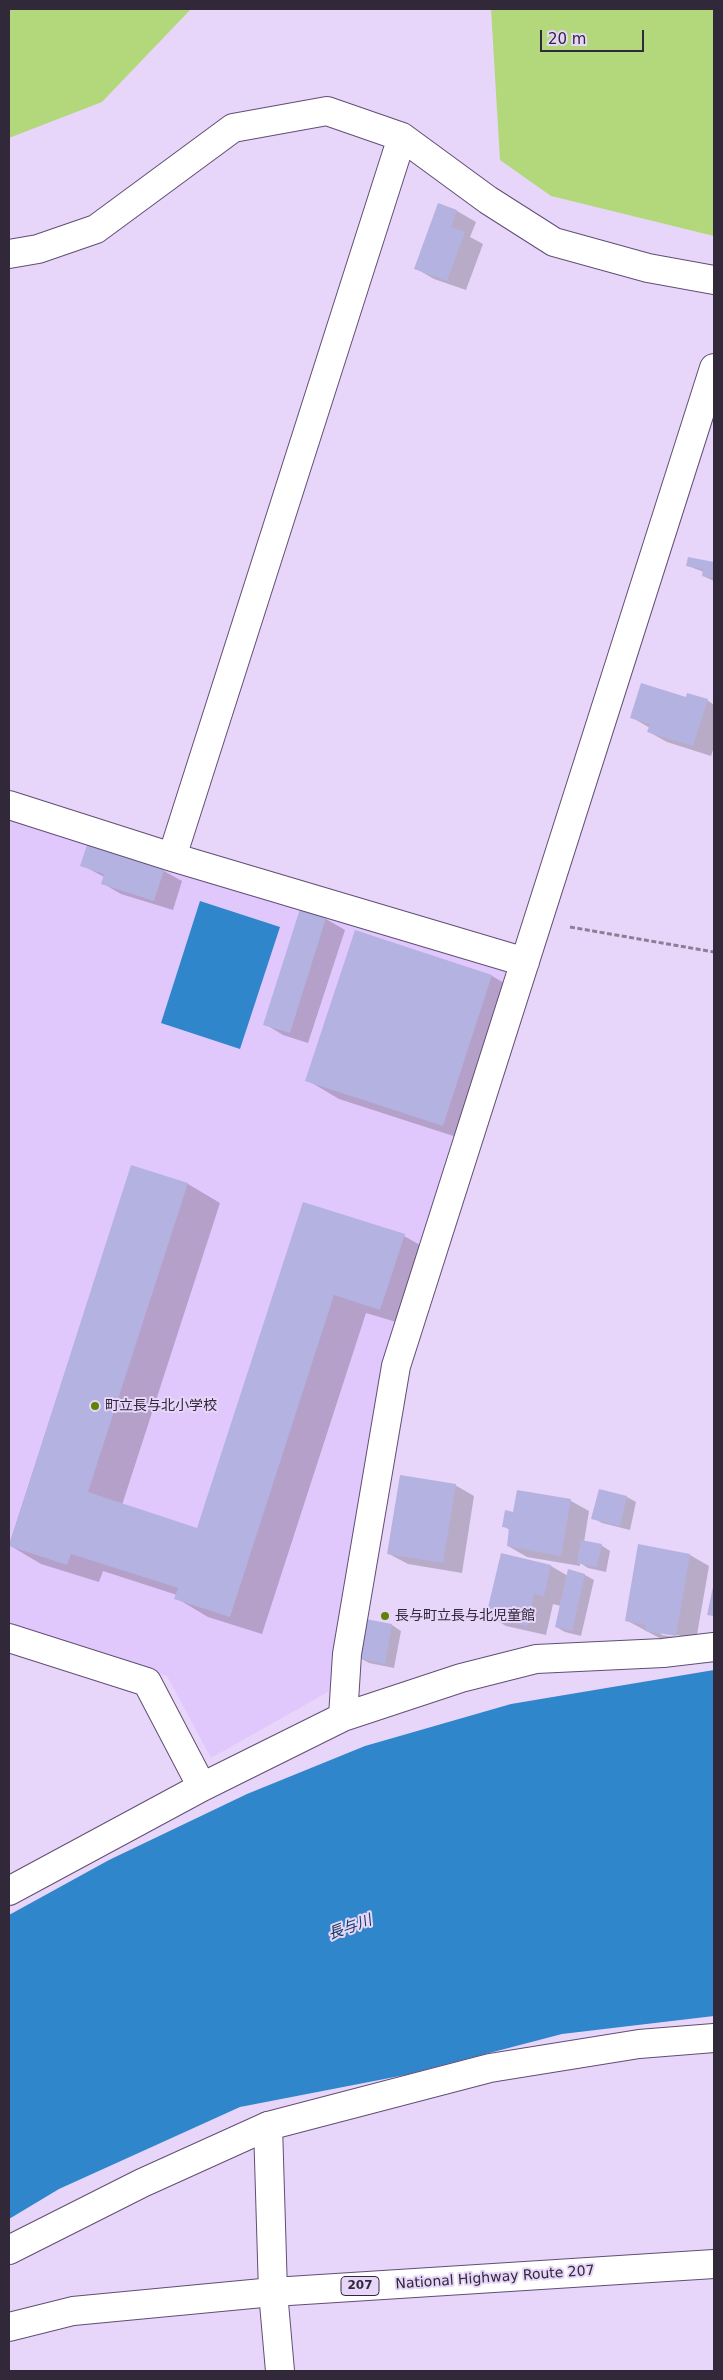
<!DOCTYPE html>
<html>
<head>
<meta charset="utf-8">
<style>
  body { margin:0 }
  #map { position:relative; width:723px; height:2380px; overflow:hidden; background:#e7d6f9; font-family:"DejaVu Sans",sans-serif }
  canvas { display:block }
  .frame { position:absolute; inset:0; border:10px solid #31293a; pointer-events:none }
  .scale { position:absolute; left:540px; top:30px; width:104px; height:22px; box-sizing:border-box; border:2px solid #31293a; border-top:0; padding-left:6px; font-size:15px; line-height:18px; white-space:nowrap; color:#31293a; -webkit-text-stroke:4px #e7d6f9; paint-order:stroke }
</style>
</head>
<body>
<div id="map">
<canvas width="723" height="2380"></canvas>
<div class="frame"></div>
<div class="scale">20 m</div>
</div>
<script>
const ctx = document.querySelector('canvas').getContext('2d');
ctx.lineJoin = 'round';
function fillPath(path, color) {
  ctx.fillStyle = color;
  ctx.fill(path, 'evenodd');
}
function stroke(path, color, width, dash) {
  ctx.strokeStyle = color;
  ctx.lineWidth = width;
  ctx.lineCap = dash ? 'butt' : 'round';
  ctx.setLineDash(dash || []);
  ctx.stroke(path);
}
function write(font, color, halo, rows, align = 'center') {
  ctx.font = font + ' "DejaVu Sans","Noto Sans JP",sans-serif';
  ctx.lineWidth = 4;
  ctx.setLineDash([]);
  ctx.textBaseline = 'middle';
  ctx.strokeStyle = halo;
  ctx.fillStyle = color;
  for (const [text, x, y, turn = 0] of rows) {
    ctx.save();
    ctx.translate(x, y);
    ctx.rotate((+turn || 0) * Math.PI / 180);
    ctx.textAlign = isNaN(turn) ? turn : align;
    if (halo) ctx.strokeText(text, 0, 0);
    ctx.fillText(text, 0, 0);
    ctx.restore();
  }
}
fillPath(new Path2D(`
  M9,811L515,965L391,1353L335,1688L211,1758L167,1676L9,1625Z`), '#e1c8fc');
fillPath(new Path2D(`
  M9,9H191L102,102L9,138Z
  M491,9H714V236L551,196L500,160Z`), '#b3d87c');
fillPath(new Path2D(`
  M200,901L280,927L240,1049L161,1023Z
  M714,1670V2016L562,2034L405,2075L240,2107L59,2189L9,2219V1915L109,1860L247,1794L365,1746L511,1704Z`), '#2f86cb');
fillPath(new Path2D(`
  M439,204L457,211L476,222L470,237L483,244L466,290L434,279L415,268Z
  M689,559L714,563V581L703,576L704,572L688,566Z
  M687,698L707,700L714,705V747L711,756L667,742L649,732L650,728L631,717Z
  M88,846L164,871L182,881L173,910L121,894L102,883L104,877L82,865Z
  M301,911L326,919L345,930L308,1043L283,1035L265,1024Z
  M492,976L524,994L475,1143L339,1099L307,1080Z
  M132,1166L188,1184L220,1203L122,1505L198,1529L304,1204L404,1236L436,1254L413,1327L366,1313L262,1634L208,1617L176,1598L177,1595L103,1571L99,1582L41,1564L9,1545Z
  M455,1485L474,1496L462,1573L408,1564L389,1554Z
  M600,1490L627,1497L636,1502L630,1530L602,1523L593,1518Z
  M571,1501L589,1511L584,1542L601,1545L610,1551L606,1572L588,1568L580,1563V1566L527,1557L508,1546L510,1530L503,1526L514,1513Z
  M639,1546L690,1555L709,1566L695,1646L665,1641L626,1620ZM659,1632L682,1636V1638L662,1635Z
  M502,1554L551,1566L568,1576L585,1575L594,1580L581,1636L565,1632L556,1627L561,1606L553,1604L546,1635L506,1626L488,1615Z
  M367,1620L392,1625L401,1631L394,1668L369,1663L360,1658Z`), '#0003');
fillPath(new Path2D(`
  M438,203L457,210L451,227L465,232L447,281L414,269Z
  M688,557L714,562V578L702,576L703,569L686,566Z
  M641,683L686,697L687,693L708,699L693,746L647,732L650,724L630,718Z
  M87,845L164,870L154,901L101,884L104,874L80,866Z
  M300,909L326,918L290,1033L263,1025Z
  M355,930L492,975L443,1126L305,1081Z
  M131,1165L188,1183L88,1492L197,1528L303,1202L405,1234L380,1310L334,1295L230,1617L174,1599L178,1588L71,1554L67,1565L9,1546Z
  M400,1475L456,1484L443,1563L387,1554Z
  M599,1489L627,1496L620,1526L591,1519Z
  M517,1490L571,1499L561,1556L507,1546L509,1528L502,1527L505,1510L513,1512Z
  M581,1540L602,1544L597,1567L577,1563Z
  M638,1544L690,1554L676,1636L645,1631L646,1625L625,1621Z
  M501,1553L551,1565L544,1596L534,1594L527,1626L486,1616Z
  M568,1569L585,1574L572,1631L555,1627Z
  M713,1587H714V1616L707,1615Z
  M366,1619L392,1624L385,1664L359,1658Z`), '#b4b2e0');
const pedestrian = new Path2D(`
  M9,2250L142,2183L268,2126`);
const minor = new Path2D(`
  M9,254L38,249L96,229L233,128L327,111L402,137L488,200L554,242L648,268L714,280
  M9,805L172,857L525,962
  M172,857L402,137
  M9,1638L147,1682L202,1787
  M343,1717L347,1654L396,1366L714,368
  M9,1891L202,1787L343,1717L461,1678L536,1659L663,1653L714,1647
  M280,2371L273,2292L268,2126L490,2068L639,2044L714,2038`);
const trunk = new Path2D(`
  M9,2327L73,2311L273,2292L714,2264`);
stroke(pedestrian, '#614e74', 30);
stroke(minor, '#614e74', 30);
stroke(trunk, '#614e74', 30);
stroke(new Path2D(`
  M570,927L714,952`), '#8b7f98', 3, [5, 2.5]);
stroke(pedestrian, '#fff', 28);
stroke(minor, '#fff', 28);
stroke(trunk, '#fff', 28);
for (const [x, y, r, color] of [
  [95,1406,5,"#5e8405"],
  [385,1616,5,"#5e8405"]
]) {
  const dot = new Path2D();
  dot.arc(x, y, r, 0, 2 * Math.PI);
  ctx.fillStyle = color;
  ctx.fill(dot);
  stroke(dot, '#e7d6f9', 2);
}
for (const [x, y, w] of [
  [360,2286,38]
]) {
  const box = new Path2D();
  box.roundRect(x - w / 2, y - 9.5, w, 19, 4);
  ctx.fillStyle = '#e7d6f9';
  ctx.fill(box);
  stroke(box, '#31293a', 1);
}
write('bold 12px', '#31293a', null, [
  ["207",360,2286]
]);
write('14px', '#31293a', '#e7d6f9', [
  ["町立長与北小学校",105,1406],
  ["長与町立長与北児童館",395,1616]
], 'left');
write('14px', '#31293a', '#e7d6f9', [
  ["National Highway Route 207",495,2278,-4]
]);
write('italic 15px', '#0e3b5f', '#e7d6f9', [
  ["長与川",350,1928,-20]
]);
</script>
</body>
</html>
